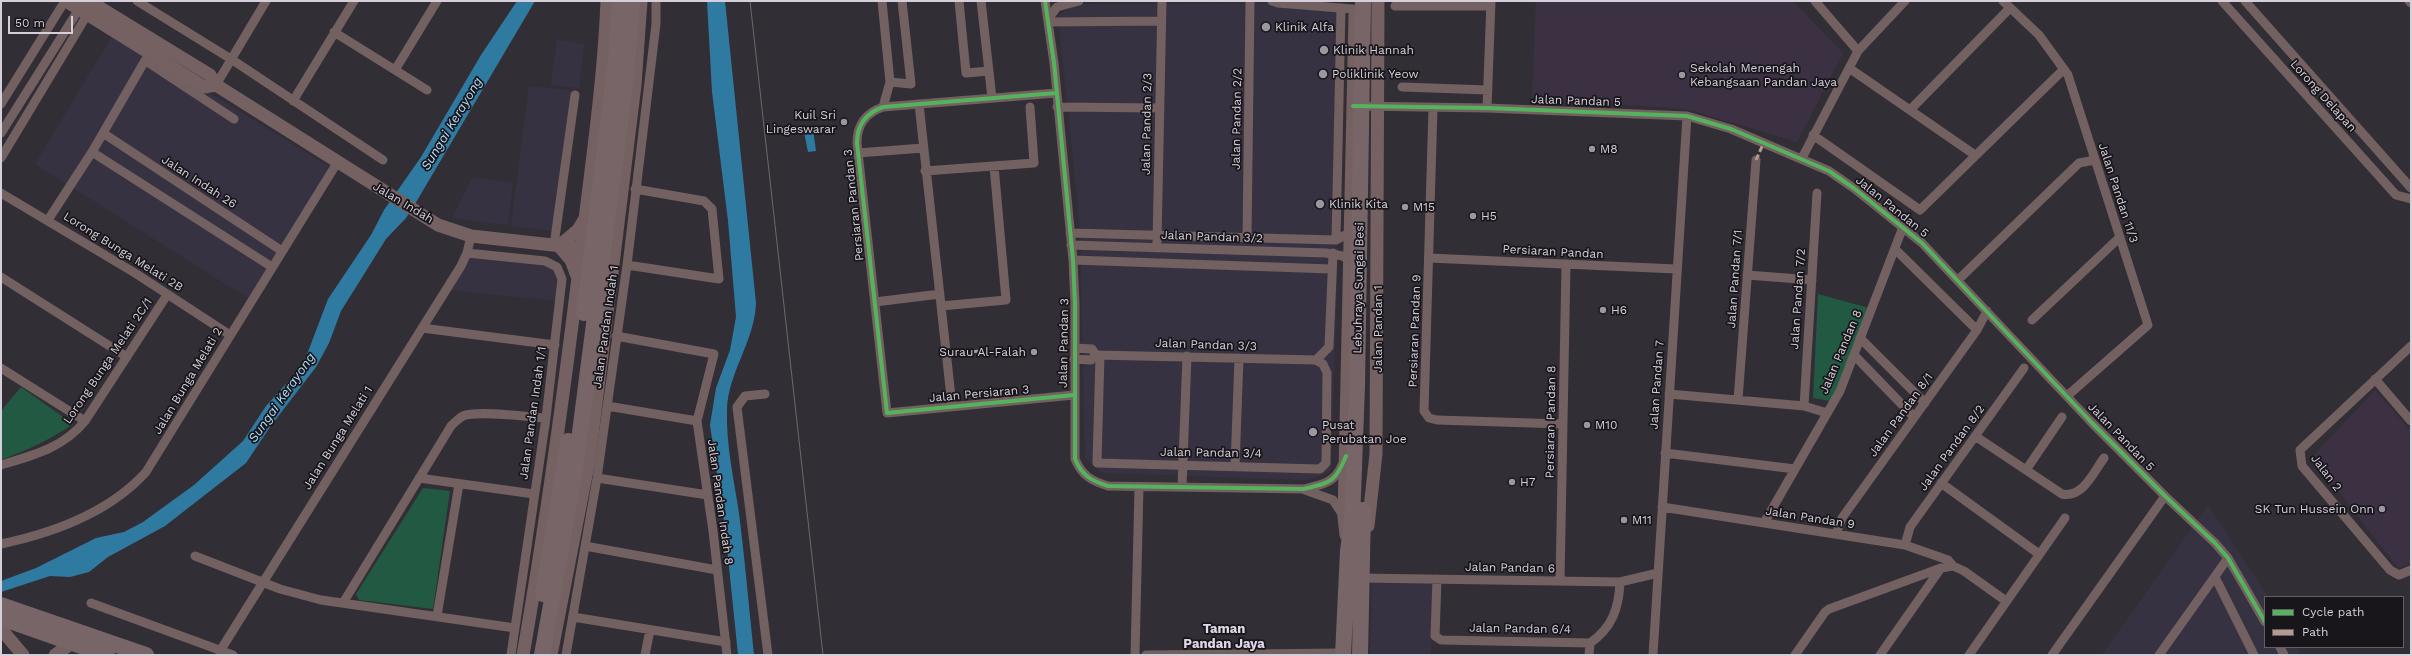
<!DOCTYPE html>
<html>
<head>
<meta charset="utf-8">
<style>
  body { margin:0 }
  #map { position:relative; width:2412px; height:656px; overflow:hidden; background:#322e36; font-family:"Work Sans",sans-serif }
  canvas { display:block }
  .frame { position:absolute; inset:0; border:2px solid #d4cfd8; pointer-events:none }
  .legend { position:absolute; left:2264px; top:596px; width:140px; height:52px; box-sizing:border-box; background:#18151b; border:1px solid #635f67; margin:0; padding:5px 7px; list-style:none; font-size:12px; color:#d4cfd8 }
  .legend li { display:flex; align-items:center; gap:8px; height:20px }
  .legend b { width:20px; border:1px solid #635f67 }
  .scale { position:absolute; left:8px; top:16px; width:65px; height:18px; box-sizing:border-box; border:2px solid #d4cfd8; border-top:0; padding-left:5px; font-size:12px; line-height:14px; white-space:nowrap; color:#d4cfd8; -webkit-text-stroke:3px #18151b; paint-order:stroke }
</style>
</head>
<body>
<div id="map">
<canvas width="2412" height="656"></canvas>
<div class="frame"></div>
<ul class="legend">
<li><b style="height:5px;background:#56b35d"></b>Cycle path</li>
<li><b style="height:5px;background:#b69a8f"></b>Path</li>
</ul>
<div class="scale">50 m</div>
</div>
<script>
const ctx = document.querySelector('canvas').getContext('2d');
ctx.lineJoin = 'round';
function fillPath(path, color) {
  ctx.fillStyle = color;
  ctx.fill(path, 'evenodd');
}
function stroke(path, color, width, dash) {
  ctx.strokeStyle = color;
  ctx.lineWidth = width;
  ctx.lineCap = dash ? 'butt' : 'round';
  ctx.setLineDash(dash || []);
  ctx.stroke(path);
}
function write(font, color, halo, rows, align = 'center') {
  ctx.font = font + ' "Work Sans",sans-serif';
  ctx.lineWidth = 3.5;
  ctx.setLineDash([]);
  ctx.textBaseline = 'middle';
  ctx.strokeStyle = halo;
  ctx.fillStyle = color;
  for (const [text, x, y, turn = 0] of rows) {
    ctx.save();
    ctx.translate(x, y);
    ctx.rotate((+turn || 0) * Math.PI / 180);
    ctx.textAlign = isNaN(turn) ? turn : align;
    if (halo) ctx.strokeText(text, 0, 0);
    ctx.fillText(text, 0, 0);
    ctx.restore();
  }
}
fillPath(new Path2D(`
  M1346,3L1331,471L1309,480L1102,473L1085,458L1080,226L1058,16L1076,4Z
  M114,33L334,170L251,300L35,164Z
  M557,40L584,44L579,88L551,85Z
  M529,86L573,91L553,231L511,226Z
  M472,178L513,182L508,225L452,218Z
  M469,256L553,267L559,279L557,301L449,290Z
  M2208,505L2268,597H2265V647H2298L2300,655H2102Z
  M1372,582L1433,583L1431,655H1370Z`), '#373242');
fillPath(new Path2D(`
  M1536,1H1793L1843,53L1797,142L1686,109L1532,98Z
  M2375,390L2411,431V562L2399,569L2312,457Z`), '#3b3143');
fillPath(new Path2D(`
  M1818,294L1869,308L1838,386L1830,401L1813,398Z
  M21,387L73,424C50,440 27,450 1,460V411Z
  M423,488L450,491L433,609L359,600L356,594Z`), '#225942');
fillPath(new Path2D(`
  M517,1H535L415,204L406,218L386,239L341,311L329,343L316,367L270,427L246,463L165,526L108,557L89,572L70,577L50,576L1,592V581L36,568L96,538L124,532L143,522L194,485L243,441L266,406L303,365L328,299L371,235L384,210L421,157L481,55Z
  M707,1H725L756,303C755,341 727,374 727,411C726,445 734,480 739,513C745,561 749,608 754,655H738L725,528L710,425L716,388L730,350L736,317L728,221L712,92Z
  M813,129L816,151L808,152L804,132Z`), '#2f7aa0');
stroke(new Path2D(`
  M137,1L231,59L383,160
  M882,1L890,82L911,84L902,1
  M959,1L966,73L989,71
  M981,1L992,98
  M1045,1L1054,63L1073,260L1075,304V459C1082,476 1092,481 1108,486L1304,489C1321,485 1335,483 1342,465
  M1272,1L1278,3L1365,10
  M1815,1L1858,51
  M2003,1L2039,35L2068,75L2148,325L2067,396
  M2222,1L2396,195L2411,199
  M2245,1L2411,188
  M2409,1L2411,3
  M1395,6H1491
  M1048,19L1057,7L1079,1
  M1048,22L1161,21
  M334,32L427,90
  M146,61L234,119
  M1849,68L1975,155
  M395,70L437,1
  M216,85L266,1
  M1402,87L1488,90
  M1056,93L883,107C866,113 857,124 857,143L887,413L1074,395
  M293,101L354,1
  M1,104L65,1
  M919,104L952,406
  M1358,106L1487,108L1687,116L1731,129L1829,171L1855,189L1922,243L2092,423L2165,496L2215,543L2228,558L2265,622
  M883,107L890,82
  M1057,107L1160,108
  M1433,108L1424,411L1429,418L1437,420L1563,424
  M1487,108L1491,1
  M1910,110L2010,8
  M1,133L84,1
  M103,133L282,251
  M1813,135L1920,210L2064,69
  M92,152L272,267
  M858,153L923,148
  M1,158L90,10
  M1802,158L1858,51L1905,1
  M925,171L1034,163L1030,107
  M1,193L135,273L230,335
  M48,220L92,152L150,52
  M1070,233L1336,240L1351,232
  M1247,238L1250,1
  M1336,240L1341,8
  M1157,242L1162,1
  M554,245L575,95
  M1071,245L1326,253L1343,256L1350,261
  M1895,249L1977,330
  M467,253L545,261L557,267L562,279L546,418L511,655
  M1429,258L1676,269
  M1073,260L1331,269
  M627,265L719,279L712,209L704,201L635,189
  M1747,275L1812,280
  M1,277L127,357
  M1958,280L2079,163L2095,160
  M875,302L940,294
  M941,306L1006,300L994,166
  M2032,320L2120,237
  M422,328L555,345
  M616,336L714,354L697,421L713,531L727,655
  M1860,338L1925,403
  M2411,346L2300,450L2302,466L2390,570L2399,575L2411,570
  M1075,348L1092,349L1096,355
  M1854,355L1914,417
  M1074,359L1091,360L1096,355L1316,360L1323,364L1327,373L1326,463L1320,469L1097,463L1100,355
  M1316,360L1329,347L1333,253
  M1,368L85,421
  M2375,379L2411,421
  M765,394L745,396L737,407L768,655
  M1669,394L1804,406L1827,413
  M1738,400L1756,160
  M607,406L697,421
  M1804,406L1817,193
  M1975,436L2062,494C2083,498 2093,473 2104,458
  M1665,453L1795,469
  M1,465C34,455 63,448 85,421L167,295
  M1235,466L1239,358
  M2026,470L2062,417
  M419,478L534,494
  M597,478L708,495
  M1941,483L2039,554
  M1182,487L1187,356
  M1305,490L1333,500L1344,517
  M1662,507L1905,545L1948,560L1953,566
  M1764,523L1840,391L1903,227
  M1836,534L1842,518L1977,330L1987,311
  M1,544C53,533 109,513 146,472L337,163
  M1905,545L1910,527L2024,368
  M585,546L717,570
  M195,556L280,589L321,600L515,628
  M2215,577L2254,655
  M1361,578L1620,582L1658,573
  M1437,579L1435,636L1441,640L1590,643C1612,628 1619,608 1620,582
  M1560,581L1566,264
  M91,603L233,655
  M343,603L451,426C455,422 459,418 463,416C477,410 529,417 546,418
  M437,616L459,484
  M573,617L726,642
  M2280,647L2284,655
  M220,651L461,266L467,253L471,236
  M566,655L597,478L627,265L656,24V1
  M645,655L650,630
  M1135,655L1139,487
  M1146,655L1343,653
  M1589,655L1590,643
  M1653,655L1687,116
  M1795,655L1825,612L1829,609L1941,568L1953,566L1964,571L2006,601
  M1880,655L1941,568
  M1969,655L2065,518
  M2052,655L2165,496
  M2159,655L2228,558`), '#736060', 9);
stroke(new Path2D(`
  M66,1L204,87L216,85
  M89,1L210,75L216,85L438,225L471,236L589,249
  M559,246L571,260L577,276
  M559,246L578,230L584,220
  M1368,526L1376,454L1378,1
  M1346,535L1344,517L1355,15
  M1,629L23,655
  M55,655L72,643
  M523,655C548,513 567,371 584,228C593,153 604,77 607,1
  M551,655L589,460L635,85L641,1`), '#756162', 13);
stroke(new Path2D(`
  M584,313L616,60L620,1
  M543,594L568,441
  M1,605L146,655
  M1,618L107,655
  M542,655L575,471L626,76L632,1
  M1343,655L1348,551L1352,521L1357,386L1363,1
  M1360,655L1363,510`), '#786568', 16);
stroke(new Path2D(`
  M750,1L823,655`), '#726669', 1);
stroke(new Path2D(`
  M1756,160L1764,142
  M947,354L981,351`), '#b69a8f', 3, [6, 3]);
stroke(new Path2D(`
  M1045,1L1054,63L1073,260L1075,304V459C1082,476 1092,481 1108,486L1304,489C1331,482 1335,483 1346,456
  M1056,93L883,107C866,113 857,124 857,143L887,413L1074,395
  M1353,106L1487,108L1687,116L1731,129L1829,171L1855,189L1922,243L2092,423L2165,496L2215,543L2228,558L2265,622`), '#56b35d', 4);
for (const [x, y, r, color] of [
  [1266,27,5,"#9b979f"],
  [1324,50,5,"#9b979f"],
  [1323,74,5,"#9b979f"],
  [1682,75,4,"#9b979f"],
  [844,122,4,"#9b979f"],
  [1592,149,4,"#9b979f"],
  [1320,204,5,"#9b979f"],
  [1405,207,4,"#9b979f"],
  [1473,216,4,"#9b979f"],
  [1603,310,4,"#9b979f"],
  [1034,352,4,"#9b979f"],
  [1587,425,4,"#9b979f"],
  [1313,432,5,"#9b979f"],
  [1512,482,4,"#9b979f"],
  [2382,509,4,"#9b979f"],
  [1624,520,4,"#9b979f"]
]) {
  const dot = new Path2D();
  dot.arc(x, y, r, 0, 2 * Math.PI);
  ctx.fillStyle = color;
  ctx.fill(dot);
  stroke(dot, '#18151b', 1.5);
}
write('12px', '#d4cfd8', '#18151b', [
  ["Klinik Alfa",1275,27],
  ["Klinik Hannah",1333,50],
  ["Sekolah Menengah",1690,68],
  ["Kebangsaan Pandan Jaya",1690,82],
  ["Poliklinik Yeow",1332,74],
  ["Kuil Sri",836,115,"right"],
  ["Lingeswarar",836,129,"right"],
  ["M8",1600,149],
  ["Klinik Kita",1329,204],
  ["M15",1413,207],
  ["H5",1481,216],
  ["H6",1611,310],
  ["Surau Al-Falah",1026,352,"right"],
  ["Pusat",1322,425],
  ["Perubatan Joe",1322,439],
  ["M10",1595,425],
  ["H7",1520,482],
  ["SK Tun Hussein Onn",2374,509,"right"],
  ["M11",1632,520]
], 'left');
write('12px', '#d4cfd8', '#18151b', [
  ["Lorong Delapan",2323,96,48],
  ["Jalan Pandan 5",1576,101,2],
  ["Jalan Pandan 2/2",1237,119,-89],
  ["Jalan Pandan 2/3",1147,124,-89],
  ["Jalan Indah 26",199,182,33],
  ["Jalan Pandan 11/3",2118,193,72],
  ["Jalan Indah",403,203,31],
  ["Persiaran Pandan 3",854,205,-96],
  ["Jalan Pandan 5",1892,207,39],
  ["Jalan Pandan 3/2",1212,237,2],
  ["Lorong Bunga Melati 2B",123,252,32],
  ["Persiaran Pandan",1553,252,3],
  ["Jalan Pandan 7/1",1735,279,-86],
  ["Lebuhraya Sungai Besi",1359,288,-89],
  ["Jalan Pandan 7/2",1798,299,-86],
  ["Jalan Pandan Indah 1",606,327,-82],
  ["Jalan Pandan 1",1378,329,-90],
  ["Persiaran Pandan 9",1415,331,-88],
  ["Jalan Pandan 3",1064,343,-89],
  ["Jalan Pandan 3/3",1206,345,2],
  ["Jalan Pandan 8",1841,352,-67],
  ["Lorong Bunga Melati 2C/1",108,361,-56],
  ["Jalan Bunga Melati 2",188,381,-59],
  ["Jalan Pandan 7",1657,385,-86],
  ["Jalan Persiaran 3",979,394,-5],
  ["Jalan Pandan Indah 1/1",533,413,-82],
  ["Jalan Pandan 8/1",1901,415,-54],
  ["Persiaran Pandan 8",1551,422,-89],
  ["Jalan Pandan 5",2121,437,46],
  ["Jalan Bunga Melati 1",338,438,-58],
  ["Jalan Pandan 8/2",1952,448,-54],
  ["Jalan Pandan 3/4",1211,453,1],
  ["Jalan 2",2326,473,53],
  ["Jalan Pandan Indah 8",720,502,82],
  ["Jalan Pandan 9",1810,518,9],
  ["Jalan Pandan 6",1510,568,1],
  ["Jalan Pandan 6/4",1520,629,1]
]);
write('italic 13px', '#adddf8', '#18151b', [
  ["Sungai Kerayong",452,124,-59],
  ["Sungai Kerayong",282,398,-55]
]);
write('bold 13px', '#e1d8ea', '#18151b', [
  ["Taman",1224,629],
  ["Pandan Jaya",1224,644]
]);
</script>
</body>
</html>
